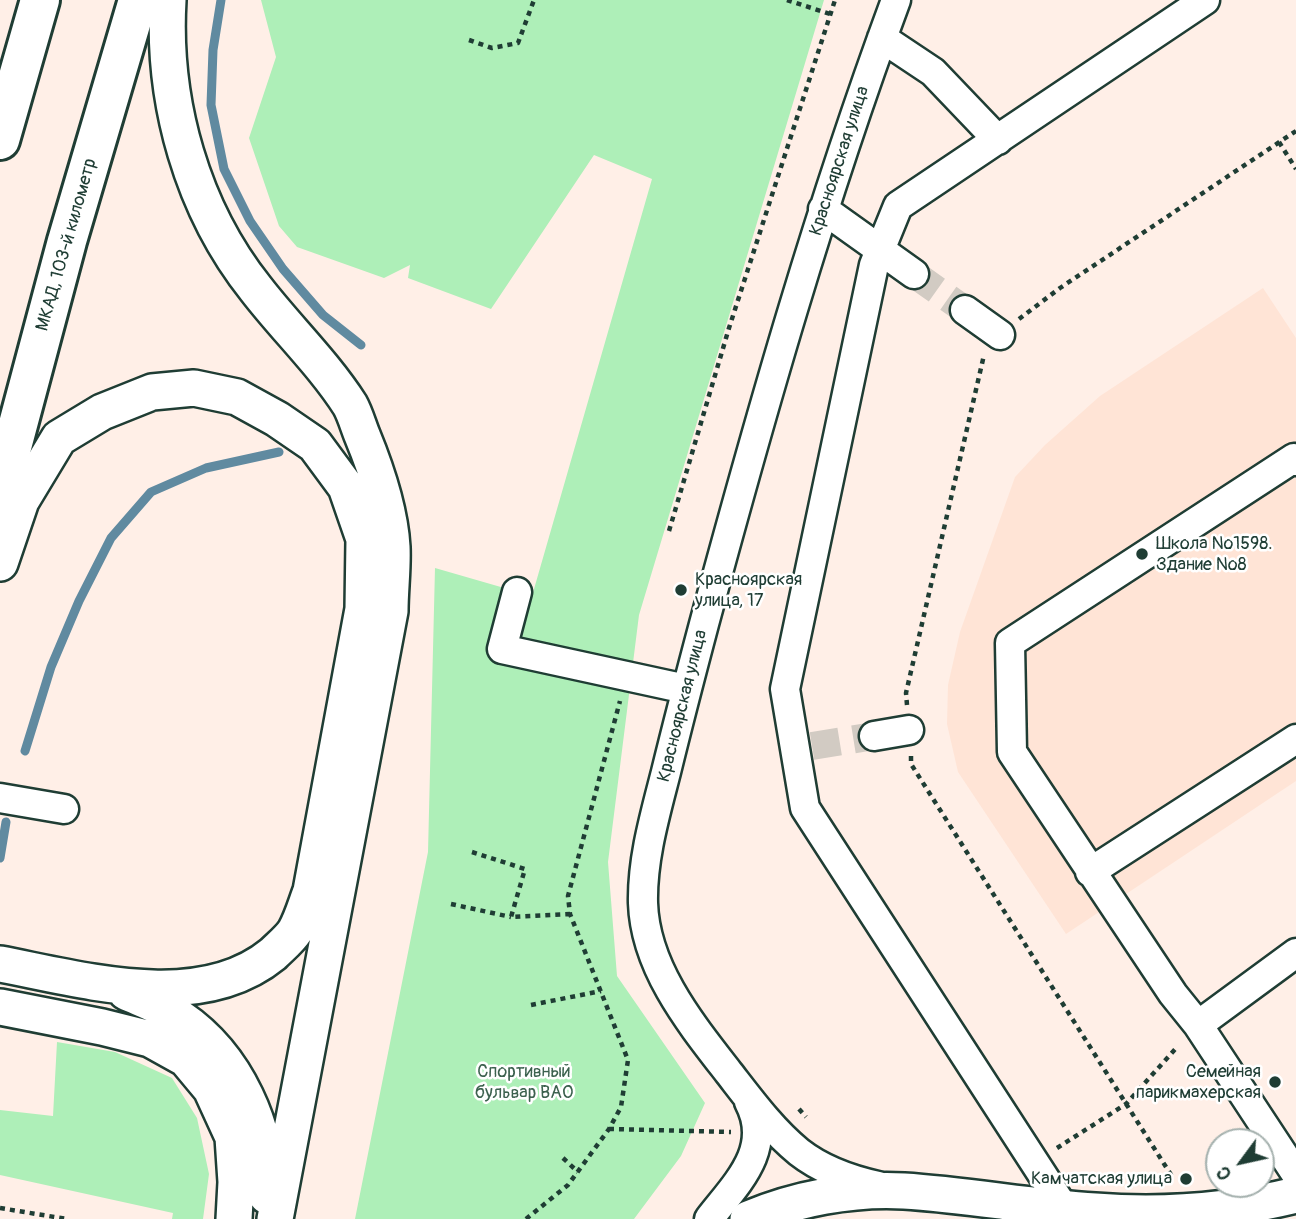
<!DOCTYPE html>
<html>
<head>
<meta charset="utf-8">
<style>
  body { margin:0 }
  #map { position:relative; width:1296px; height:1219px; overflow:hidden; background:#ffefe7; font-family:Pangolin,sans-serif }
  canvas { display:block }
  .north { position:absolute; left:1205px; top:1128px; width:70px; height:70px; box-sizing:border-box; background:#fff; border:2px solid #a5b1ae; border-radius:50%; rotate:237deg; font-size:19px; font-weight:700; line-height:28px; text-align:center; color:#1f3d34 }
  .north::after { content:''; display:block; margin:auto; width:24px; height:32px; background:#1f3d34; clip-path:polygon(50% 0,100% 100%,50% 72%,0 100%) }
</style>
</head>
<body>
<div id="map">
<canvas width="1296" height="1219"></canvas>
<div class="north">С</div>
</div>
<script>
const ctx = document.querySelector('canvas').getContext('2d');
ctx.lineJoin = 'round';
function fillPath(path, color) {
  ctx.fillStyle = color;
  ctx.fill(path, 'evenodd');
}
function stroke(path, color, width, dash) {
  ctx.strokeStyle = color;
  ctx.lineWidth = width;
  ctx.lineCap = dash ? 'butt' : 'round';
  ctx.setLineDash(dash || []);
  ctx.stroke(path);
}
function write(font, color, halo, rows, align = 'center') {
  ctx.font = font + ' Pangolin,sans-serif';
  ctx.lineWidth = 5;
  ctx.setLineDash([]);
  ctx.textBaseline = 'middle';
  ctx.strokeStyle = halo;
  ctx.fillStyle = color;
  for (const [text, x, y, turn = 0] of rows) {
    ctx.save();
    ctx.translate(x, y);
    ctx.rotate((+turn || 0) * Math.PI / 180);
    ctx.textAlign = isNaN(turn) ? turn : align;
    if (halo) ctx.strokeText(text, 0, 0);
    ctx.fillText(text, 0, 0);
    ctx.restore();
  }
}
fillPath(new Path2D(`
  M1263,288L1296,338V781L1066,934L958,772L947,724L948,685L960,632L1015,477L1045,445L1100,396Z`), '#ffe4d6');
fillPath(new Path2D(`
  M261,0H824L639,615L608,862L617,976L705,1103L681,1156L634,1219H355L428,852L435,568L532,596L652,179L594,155L491,309L408,278L410,265L384,278L297,247L279,226L249,138L276,57Z
  M57,1042L115,1052L172,1078L197,1118L209,1174L203,1219H172L173,1213L0,1175V1110L53,1116Z`), '#aeefb8');
stroke(new Path2D(`
  M221,0L213,50L211,105L224,169L250,221L283,269L323,315L361,345
  M25,751L51,667L79,601L111,538L151,492L206,468L279,452
  M0,858L6,822`), '#608aa0', 9);
stroke(new Path2D(`
  M914,274L965,310
  M812,746L874,736`), '#d2cbc3', 28, [28, 14]);
const minor = new Path2D(`
  M882,38L933,72L998,140
  M823,209L914,274
  M965,310L1000,335
  M517,592L502,649L686,689
  M874,736L909,730
  M0,798L64,809
  M1090,872L1296,739
  M1296,953L1198,1025L1296,1174
  M1198,1025L1173,994L1012,752L1010,643L1294,458L1296,461
  M878,1186C851,1180 822,1170 799,1152C772,1130 750,1100 729,1073C691,1024 645,968 643,903C642,859 655,815 666,772C678,723 691,673 704,624C761,413 820,205 896,0
  M1064,1208L805,808L785,689L874,265L898,206L1205,0
  M709,1219C736,1184 774,1149 749,1102`);
const major = new Path2D(`
  M168,0C162,102 192,209 256,289C286,328 323,363 350,405C355,414 358,425 362,435C376,469 390,510 392,547C393,568 390,590 390,611L275,1219
  M0,563L21,501L59,438L102,412L152,392L194,388L237,397L277,419L315,445L346,487L364,539L363,609L311,891C306,904 302,919 295,931C290,939 280,947 273,954C200,1014 84,980 0,964
  M126,992C144,1000 164,1007 180,1018C236,1056 270,1129 267,1196
  M0,1007L102,1027L150,1039L186,1059L211,1089L233,1137L236,1182L234,1219
  M748,1219C795,1199 852,1188 904,1191C968,1195 1031,1207 1095,1211C1162,1216 1231,1211 1296,1195`);
const highway = new Path2D(`
  M0,140L40,0
  M0,492L67,241L138,0`);
stroke(minor, '#1f3d34', 33);
stroke(major, '#1f3d34', 40);
stroke(highway, '#1f3d34', 44);
stroke(new Path2D(`
  M787,0L830,14
  M469,40L492,48L518,43L534,0
  M1279,142L1296,169
  M1019,319L1060,288L1296,131
  M669,531L729,328L835,0
  M907,705L906,693L984,355
  M911,756V764L1173,1178
  M472,852L525,869L511,917L570,914
  M451,904L511,917
  M531,1005L601,991
  M799,1109L806,1117
  M609,1129L731,1132
  M1057,1148L1126,1104L1178,1046
  M563,1158L578,1172
  M0,1208L67,1219
  M526,1219L568,1185L609,1129L621,1107L628,1060L570,914L568,896L620,701`), '#1f3d34', 4.5, [5, 5]);
stroke(minor, '#fff', 28);
stroke(major, '#fff', 35);
stroke(highway, '#fff', 38);
for (const [x, y, r, color] of [
  [1142,554,7,"#1f3d34"],
  [681,590,7,"#1f3d34"],
  [1275,1082,7,"#1f3d34"],
  [1186,1179,7,"#1f3d34"]
]) {
  const dot = new Path2D();
  dot.arc(x, y, r, 0, 2 * Math.PI);
  ctx.fillStyle = color;
  ctx.fill(dot);
  stroke(dot, '#fff', 2.5);
}
write('18px', '#1f3d34', '#fff', [
  ["Красноярская улица",840,161,-72],
  ["МКАД, 103-й километр",67,245,-74],
  ["Красноярская улица",683,706,-76]
]);
write('18px', '#1f3d34', '#fff', [
  ["Школа №1598.",1156,544],
  ["Здание №8",1156,565],
  ["Красноярская",695,580],
  ["улица, 17",695,601],
  ["Семейная",1261,1072,"right"],
  ["парикмахерская",1261,1093,"right"],
  ["Камчатская улица",1172,1179,"right"]
], 'left');
write('18px', '#3c614e', '#fff', [
  ["Спортивный",524,1072],
  ["бульвар ВАО",524,1093]
]);
</script>
</body>
</html>
